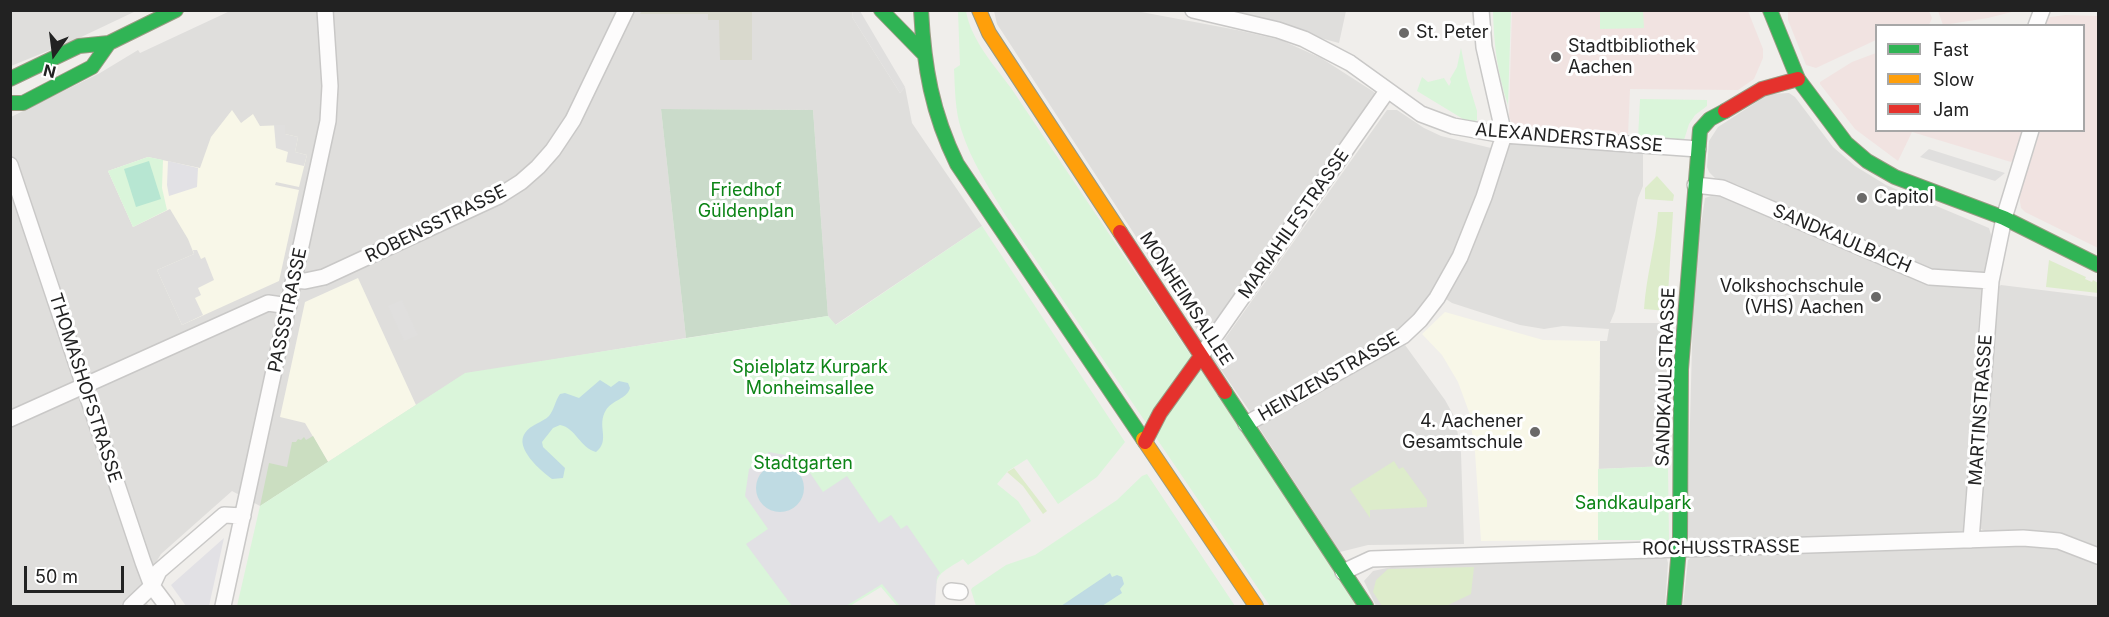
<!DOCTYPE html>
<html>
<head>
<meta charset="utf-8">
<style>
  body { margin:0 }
  #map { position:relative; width:2109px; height:617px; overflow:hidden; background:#f0eeeb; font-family:Inter,sans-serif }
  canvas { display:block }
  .frame { position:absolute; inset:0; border:12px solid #222; pointer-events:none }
  .legend { position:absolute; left:1875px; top:24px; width:210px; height:108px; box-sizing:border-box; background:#fff; border:2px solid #a7a7a7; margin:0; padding:8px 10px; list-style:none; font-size:18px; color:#222 }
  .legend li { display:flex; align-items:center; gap:12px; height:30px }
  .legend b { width:30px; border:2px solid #a7a7a7 }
  .north { position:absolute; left:24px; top:24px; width:60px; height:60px; -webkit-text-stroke:4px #fff; paint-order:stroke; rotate:194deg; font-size:16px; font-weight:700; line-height:24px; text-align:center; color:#222 }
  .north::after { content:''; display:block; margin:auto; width:21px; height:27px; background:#222; clip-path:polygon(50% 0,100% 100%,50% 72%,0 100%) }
  .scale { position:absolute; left:24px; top:566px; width:100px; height:27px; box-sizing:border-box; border:3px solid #222; border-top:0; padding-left:8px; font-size:18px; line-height:21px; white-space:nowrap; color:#222; -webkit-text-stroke:4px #fff; paint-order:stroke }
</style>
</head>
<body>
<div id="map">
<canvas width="2109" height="617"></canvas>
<div class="frame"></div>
<ul class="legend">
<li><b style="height:8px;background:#30b455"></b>Fast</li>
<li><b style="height:8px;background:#ff9f0a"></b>Slow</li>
<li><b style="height:8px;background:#e5322d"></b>Jam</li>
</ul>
<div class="north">N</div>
<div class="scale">50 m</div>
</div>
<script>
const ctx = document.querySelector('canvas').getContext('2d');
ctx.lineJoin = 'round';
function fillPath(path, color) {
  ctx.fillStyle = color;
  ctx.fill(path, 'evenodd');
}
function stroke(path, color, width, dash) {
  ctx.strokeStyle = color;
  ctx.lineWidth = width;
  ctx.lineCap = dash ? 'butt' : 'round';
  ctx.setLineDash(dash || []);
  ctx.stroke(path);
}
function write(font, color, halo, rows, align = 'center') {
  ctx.font = font + ' Inter,sans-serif';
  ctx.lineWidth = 6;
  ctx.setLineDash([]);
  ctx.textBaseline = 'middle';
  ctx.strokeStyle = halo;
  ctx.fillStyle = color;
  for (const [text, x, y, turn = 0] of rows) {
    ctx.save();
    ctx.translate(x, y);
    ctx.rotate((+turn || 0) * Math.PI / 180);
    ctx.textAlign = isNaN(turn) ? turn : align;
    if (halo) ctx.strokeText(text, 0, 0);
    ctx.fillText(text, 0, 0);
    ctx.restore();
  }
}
fillPath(new Path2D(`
  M11,11H136L77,39L11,66Z
  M230,11H853L852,17L900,93L905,87L912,123L982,226L835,325L828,316L813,110L661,109L686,338L465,374L260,506L232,491L161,554L144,582L140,594L149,606H11V117L100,73L138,50L140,53Z
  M994,11H1136L1237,30L1281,40L1321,58L1374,92L1376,97L1207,339H1203L997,24Z
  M1226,11H1346L1339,43L1309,35L1266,20Z
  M1789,93L1795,97L1833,147L1855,166L1886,185L1989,228L1992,238L1986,272L1983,274L1930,270L1813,220L1738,185L1715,178L1709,172L1707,167L1709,141L1718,127L1769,94Z
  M1387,110H1397L1424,128L1441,136L1491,148L1493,155L1455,256L1428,302L1413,321L1256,412L1251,413L1212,357Z
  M1513,142L1643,150V186L1638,198L1615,311L1610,323H1666L1668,466L1598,469L1600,341H1607L1609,329L1563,326L1544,329L1520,325L1452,303L1443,297L1477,229L1508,147Z
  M1711,196L1723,197L1744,205L1918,279L1976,284L1985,288V300L1980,306L1963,532L1960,534L1691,542L1687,534L1694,272L1705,198Z
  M2001,285L2098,297V547L2079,539L2059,534L2024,531L1987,532L1981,529L1979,525L1998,287Z
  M1405,345L1445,400L1455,418L1461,453L1464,544L1368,545L1340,552L1258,426Z
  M2024,546L2053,548L2098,563V606H1683L1688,560L1691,557Z
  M1663,557L1667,559L1668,563L1665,606H1376L1364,581L1373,571L1401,565Z`), '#dfdedc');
fillPath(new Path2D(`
  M1512,11H1748L1763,49V58L1754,79L1738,90L1630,89L1628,135L1523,127L1512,123L1509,117Z
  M1788,11H1929L1932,18L1929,25L1876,26V40L1816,68L1806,65L1788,20Z
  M1938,11H2016L1988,18L1943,25Z
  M2066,15L2098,16V248L2025,212L2021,208L2020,202V194L2040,131L2084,130V26L2043,25L2045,21L2050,17Z
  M1876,53V130L2023,131L2014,160L2011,162L1912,132L1898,161L1855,129L1820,84V82L1852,62Z`), '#f1e3e1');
fillPath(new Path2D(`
  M232,110L241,123L253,114L260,126L285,125V134L298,137L295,152L307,155L299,187L276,182L275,185L299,190L279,281L182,325L157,270L194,254L188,239L170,209L133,227L108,171L148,157L200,168L211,137Z
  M358,278L416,405L328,462L305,423L280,417L305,302Z
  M1445,312L1543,340L1600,341L1598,540L1481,541L1475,452L1469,412L1458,382L1442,355L1422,334Z`), '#f8f7e8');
fillPath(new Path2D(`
  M642,11H752V60H720L719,20H708V14H640Z`), '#d9d9cd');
fillPath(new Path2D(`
  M1657,176L1674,195L1673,201L1645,199V188Z
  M1658,212H1673L1667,311L1644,309C1646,276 1656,244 1658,212Z
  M2049,260L2086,277L2085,279L2092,282L2093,280L2098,283V293L2046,287Z
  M1394,461L1399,469L1403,467L1427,500V507L1370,510V518L1350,489Z
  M1014,468L1047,511L1043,514L1023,486L1007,472Z
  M1474,567L1471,594L1446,606H1382L1373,592L1376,580L1388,569Z`), '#ddeccb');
fillPath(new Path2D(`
  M313,436L328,462L260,506L269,463L287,467L292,442H296L298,439L301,440L304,437L306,440Z`), '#cbdec1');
fillPath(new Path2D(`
  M661,109L813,110L828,316L686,338Z`), '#cadbca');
fillPath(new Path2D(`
  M958,11H966C971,40 994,65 1011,88L1359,606H1270L1006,216C989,188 971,161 961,129C955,110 955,89 954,69L960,65Z
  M1493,11H1511L1508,105C1497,72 1494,45 1493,11Z
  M1600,11H1643L1644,28L1600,29Z
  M1461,48L1467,78L1477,111V120L1473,123L1468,122L1417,91L1422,77L1428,82L1444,78L1449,86L1451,82L1450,79L1457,67Z
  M1640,99L1707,100V106L1695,115L1689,124L1684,140L1679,142L1638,139Z
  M148,157L163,160L162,188L167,210L133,227L108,171Z
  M982,226L1125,442L1097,477L1058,504L1027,459L1008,471L997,484L1018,501L1031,521L968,565L963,559C934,577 937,573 934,606H897L881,587L850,606H237L260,506L465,373L828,316L836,325Z
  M1668,466L1669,540H1598V469Z
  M1147,474L1235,606H976L971,590L972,588L1006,565L1035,555L1117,500L1142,476Z`), '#daf5da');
fillPath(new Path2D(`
  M149,161L161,199L136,207L124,169Z`), '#b7e6d2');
fillPath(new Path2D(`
  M853,11H860L905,87L900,93L852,17Z
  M274,125H285V134L298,137L295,152L307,155L304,166L286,162L288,152L276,148Z
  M1929,149L2005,173L1995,181L1920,157Z
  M193,250H197L201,259L205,257L214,280L198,288L201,295L195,298L203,315L182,325L157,270L194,254Z
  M402,300L418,335L404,341L388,306Z`), '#e0dfde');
fillPath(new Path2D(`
  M168,161L198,168L197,187L169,196L167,185Z
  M769,452L800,458L823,492L847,476L879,523L891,515L901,529L907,525L940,573L937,577L935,606H900L882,584L846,606H792L746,544L768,529L745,496L749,469Z
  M224,538L209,606H186L171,585Z`), '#e2e1e5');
fillPath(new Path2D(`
  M600,380L611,387L619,381L628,383L630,388C627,399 612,400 606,410C596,426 611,440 596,452C580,448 576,428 560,425L553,428L542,442L543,447L565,468L563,478L552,479C541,471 514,448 525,433C530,425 543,422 549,416C554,410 555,401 560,394L565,393L579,398Z
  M756 488a24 24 0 1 1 48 0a24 24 0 1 1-48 0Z
  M1110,573L1112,577L1117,575L1122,577L1124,584L1120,589L1122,593L1102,606H1061Z`), '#bfdbe3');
const street = new Path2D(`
  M1193,10L1278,30L1304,39L1350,63L1421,114L1453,126L1504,135L1698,149
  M2036,26L2042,10
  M10,165L143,562L152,586L167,606
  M1695,185L1722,188L1930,277L1991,281
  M294,280L305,281L324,277L499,196L521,182L538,167L553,150L573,120L626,10
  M1201,356L1387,91
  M10,419L268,303L289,306
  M1246,424L1403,336L1420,320L1437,298L1460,257L1484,197L1504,135L1484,47L1481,10
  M1971,540L1991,281L2004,218L2031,130
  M1343,572L1371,559C1589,550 1806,546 2023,538L2059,541L2098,556
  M951,591L960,592
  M131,606L152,586L159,571L224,515L243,516
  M223,606L328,121L330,86L325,10`);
const fast = new Path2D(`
  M881,10L923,53
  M921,10C924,67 932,113 957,164L1143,439
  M1770,10L1798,79L1846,143L1867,161L1895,177L2004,218L2098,265
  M10,79L79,46L109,43L176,10
  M10,103H23L92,67L109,43
  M1225,392L1366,606
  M1674,606L1680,537L1681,369L1700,130L1710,119L1725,111`);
const slow = new Path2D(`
  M979,10L989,33L1120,232
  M1143,439L1256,606`);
const jam = new Path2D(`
  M1725,111L1762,89L1798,79
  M1120,232L1225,392
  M1145,442L1160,413L1201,356`);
stroke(street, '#c9c8c7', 18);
stroke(fast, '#999a82', 16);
stroke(slow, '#999a82', 16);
stroke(jam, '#999a82', 16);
stroke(street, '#fdfcfc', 15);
stroke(fast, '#30b455', 14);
stroke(slow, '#ff9f0a', 14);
stroke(jam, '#e5322d', 14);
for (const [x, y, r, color] of [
  [1404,33,6,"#6a6968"],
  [1556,57,6,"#6a6968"],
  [1862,198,6,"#6a6968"],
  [1876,297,6,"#6a6968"],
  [1535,432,6,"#6a6968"]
]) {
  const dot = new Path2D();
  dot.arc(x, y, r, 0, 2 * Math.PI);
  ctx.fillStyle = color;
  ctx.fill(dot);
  stroke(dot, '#fff', 2);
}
write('18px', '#222', '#fff', [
  ["St. Peter",1416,33],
  ["Stadtbibliothek",1568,47],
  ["Aachen",1568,68],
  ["Capitol",1874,198],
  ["Volkshochschule",1864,287,"right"],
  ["(VHS) Aachen",1864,308,"right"],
  ["4. Aachener",1523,422,"right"],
  ["Gesamtschule",1523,443,"right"]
], 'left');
write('18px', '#222', '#fff', [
  ["ALEXANDERSTRASSE",1569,138,5],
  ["ROBENSSTRASSE",436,224,-26],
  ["MARIAHILFSTRASSE",1294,224,-55],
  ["SANDKAULBACH",1842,239,23],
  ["MONHEIMSALLEE",1186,299,57],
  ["PASSSTRASSE",288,310,-78],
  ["HEINZENSTRASSE",1329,377,-30],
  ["SANDKAULSTRASSE",1666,377,-88],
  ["THOMASHOFSTRASSE",85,388,72],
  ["MARTINSTRASSE",1981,410,-86],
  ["ROCHUSSTRASSE",1721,548,-1]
]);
write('18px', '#0c8416', '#fff', [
  ["Friedhof",746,191],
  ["Güldenplan",746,212],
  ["Spielplatz Kurpark",810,368],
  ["Monheimsallee",810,389],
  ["Stadtgarten",803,464],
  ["Sandkaulpark",1633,504]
]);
</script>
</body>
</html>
